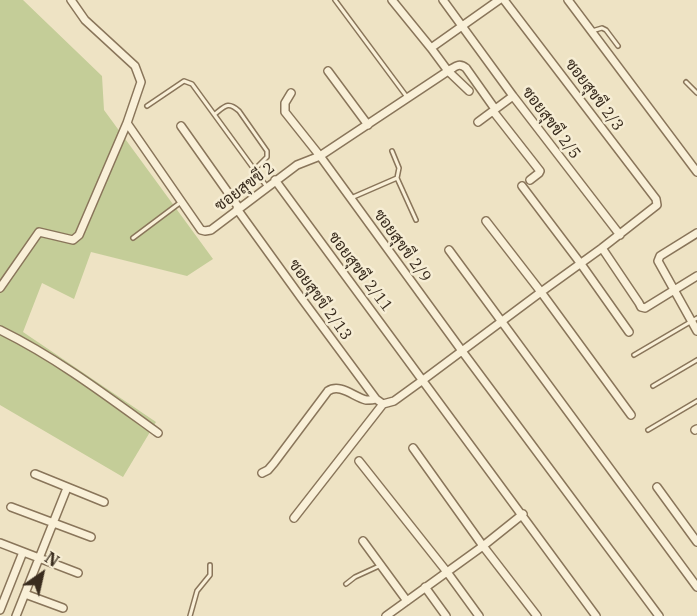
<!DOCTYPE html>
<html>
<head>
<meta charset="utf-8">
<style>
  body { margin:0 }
  #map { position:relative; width:697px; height:616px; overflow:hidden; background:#eee3c4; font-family:"IBM Plex Serif",serif }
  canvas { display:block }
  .north { position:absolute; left:12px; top:544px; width:60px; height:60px; -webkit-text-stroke:4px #f6edd4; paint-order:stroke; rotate:34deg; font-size:16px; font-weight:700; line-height:24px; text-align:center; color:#392c1e }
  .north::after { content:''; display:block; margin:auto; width:21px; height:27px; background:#392c1e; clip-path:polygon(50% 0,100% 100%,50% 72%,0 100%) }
</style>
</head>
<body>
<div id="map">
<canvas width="697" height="616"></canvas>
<div class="north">N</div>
</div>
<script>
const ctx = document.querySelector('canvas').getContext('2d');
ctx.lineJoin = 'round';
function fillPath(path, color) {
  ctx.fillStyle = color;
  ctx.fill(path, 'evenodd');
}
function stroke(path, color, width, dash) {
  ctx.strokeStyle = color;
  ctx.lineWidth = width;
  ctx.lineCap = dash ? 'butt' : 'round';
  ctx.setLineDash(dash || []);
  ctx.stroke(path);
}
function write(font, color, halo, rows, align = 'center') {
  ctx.font = font + ' "IBM Plex Serif",Sarabun,serif';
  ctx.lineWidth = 5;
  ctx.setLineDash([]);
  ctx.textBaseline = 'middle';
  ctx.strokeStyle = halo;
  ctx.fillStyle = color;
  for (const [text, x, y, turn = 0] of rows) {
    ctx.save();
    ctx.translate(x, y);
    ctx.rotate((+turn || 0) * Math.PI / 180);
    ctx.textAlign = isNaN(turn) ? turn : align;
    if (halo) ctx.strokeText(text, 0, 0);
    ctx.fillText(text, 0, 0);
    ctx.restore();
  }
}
fillPath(new Path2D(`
  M0,0H23L102,76L104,110L213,259L187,276L91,252L74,299L42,283L23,332L156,422L123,477L0,405Z`), '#c4cd98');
const lane = new Path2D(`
  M335,0L407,97
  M592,31L602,28L606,30L618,46
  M686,82L697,93
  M147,106L184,81L192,84L267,187
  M215,114C225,106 228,101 239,111L267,151V157L255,169
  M392,151L399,168L397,178
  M351,198L397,178L416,220
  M133,238L181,202
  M634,355L697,318
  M653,386L697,360
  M648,430L697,401
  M346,584L355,577L379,566
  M190,616L197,591L210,575V565`);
const street = new Path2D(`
  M71,0L85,20L135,66L141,82L127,123L201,230L205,231L211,230L297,165L320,156L448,71L431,48L499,0
  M392,0L431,48
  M443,0L513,96L620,235
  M568,0L697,172
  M328,71L368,125
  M469,91L448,71C455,67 459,62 466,68L495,109
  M291,93L285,103V112L320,156L462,351L659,616
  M493,111L540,171L539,173L530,180
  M478,122L513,96
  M181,126L239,208
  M275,180L596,616
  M522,186L581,264L629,332
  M237,209L302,299L376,399L383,404
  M486,221L541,292L631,415
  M697,233L660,256L658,261L697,331
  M602,248L639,303L641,307L645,308L697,276
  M449,250L697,587
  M0,288L39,232L73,240L79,235L127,123
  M0,330C57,358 107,396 158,433
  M695,430L697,429
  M413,448L483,546L537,616
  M359,461L447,572L479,616
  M262,473L268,470L274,463L328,391C340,383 354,397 366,400C370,400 373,400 376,399
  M35,474L104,502
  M657,487L697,542
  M11,507L91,537
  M294,518L383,404L394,401L423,380L541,292L602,248L657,205L656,199L504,0
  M363,541L407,601
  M0,543L78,573
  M425,587L446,616
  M25,594L63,608
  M0,610L23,552
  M16,616L67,488
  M386,616L483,546L523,514`);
stroke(lane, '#89755a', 6);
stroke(street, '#89755a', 10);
stroke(lane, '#f9f0d8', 3);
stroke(street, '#f9f0d8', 7);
write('16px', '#392c1e', '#f6edd4', [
  ["ซอยสุขขี 2/3",594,95,53],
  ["ซอยสุขขี 2/5",551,123,53],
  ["ซอยสุขขี 2",245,187,-37],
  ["ซอยสุขขี 2/9",402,246,54],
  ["ซอยสุขขี 2/11",360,272,53],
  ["ซอยสุขขี 2/13",320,300,54]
]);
</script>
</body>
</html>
